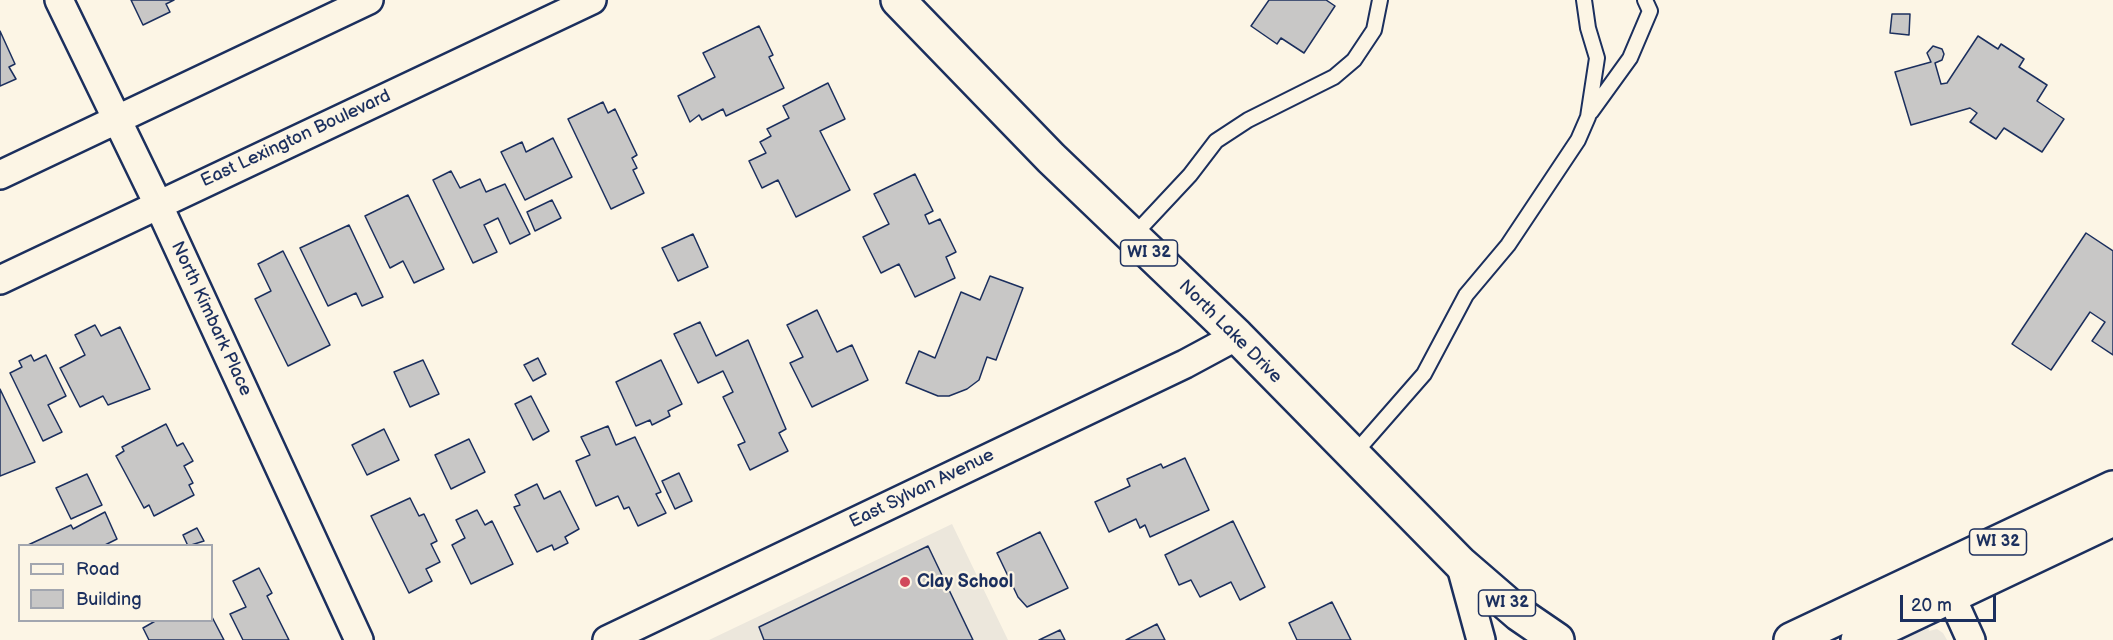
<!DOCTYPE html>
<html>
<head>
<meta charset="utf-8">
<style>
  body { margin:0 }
  #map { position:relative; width:2113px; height:640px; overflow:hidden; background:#fcf5e5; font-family:"Balsamiq Sans",sans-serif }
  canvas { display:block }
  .legend { position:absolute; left:18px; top:544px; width:195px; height:78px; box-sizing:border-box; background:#fcf5e5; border:2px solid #a2a6af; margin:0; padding:8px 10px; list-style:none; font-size:18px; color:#1b2f5e }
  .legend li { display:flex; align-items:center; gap:12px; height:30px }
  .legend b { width:30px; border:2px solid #a2a6af }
  .scale { position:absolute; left:1900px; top:595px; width:96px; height:27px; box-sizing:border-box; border:3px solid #1b2f5e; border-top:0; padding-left:8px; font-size:18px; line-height:21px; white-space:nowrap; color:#1b2f5e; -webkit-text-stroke:4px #fcf5e5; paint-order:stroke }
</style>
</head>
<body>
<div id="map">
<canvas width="2113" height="640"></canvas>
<ul class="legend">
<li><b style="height:8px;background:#fcf5e5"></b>Road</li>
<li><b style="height:16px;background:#c8c7c6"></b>Building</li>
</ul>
<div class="scale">20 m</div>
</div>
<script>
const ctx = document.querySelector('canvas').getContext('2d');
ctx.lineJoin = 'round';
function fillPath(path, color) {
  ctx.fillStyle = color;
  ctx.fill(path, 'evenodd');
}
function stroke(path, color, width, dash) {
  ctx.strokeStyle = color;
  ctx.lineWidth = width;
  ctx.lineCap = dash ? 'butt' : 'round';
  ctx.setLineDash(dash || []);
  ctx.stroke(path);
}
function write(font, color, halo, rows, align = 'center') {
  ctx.font = font + ' "Balsamiq Sans",sans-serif';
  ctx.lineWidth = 4.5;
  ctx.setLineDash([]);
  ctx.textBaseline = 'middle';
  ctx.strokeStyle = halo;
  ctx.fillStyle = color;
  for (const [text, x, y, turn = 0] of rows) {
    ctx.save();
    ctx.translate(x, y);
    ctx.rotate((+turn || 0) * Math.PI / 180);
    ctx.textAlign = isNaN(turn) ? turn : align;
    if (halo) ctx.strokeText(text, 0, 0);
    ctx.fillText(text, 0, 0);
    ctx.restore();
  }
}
fillPath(new Path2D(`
  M952,524L1008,640H709Z
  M1928,627L1929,631L1937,629L1943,633L1947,640H1896L1921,628Z`), '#ece7dc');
const building = new Path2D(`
  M131,0H174L166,4L170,12L143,25Z
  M1269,0H1326L1335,6L1304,53L1281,38L1277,44L1251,26Z
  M1892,14H1910L1909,35L1890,33Z
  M759,26L773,55L769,57L784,88L726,116L723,109L702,120L699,115L690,122L678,96L715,77L703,53Z
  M0,31L15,64L9,67L16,79L0,86Z
  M1978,36L1998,49L2001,44L2024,59L2019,67L2047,85L2037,101L2064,119L2042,152L2004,128L1996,139L1970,122L1977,113L1970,108L1911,125L1895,72L1931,62L1927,53L1933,46L1942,49L1944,54L1942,60L1935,63L1941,84L1947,83Z
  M828,83L845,119L820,131L850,190L796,217L778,180L762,188L749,161L766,153L760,142L771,136L767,129L789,118L783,106Z
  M603,102L608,113L615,109L637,155L632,158L637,168L633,170L644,193L611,209L568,119Z
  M553,138L572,177L525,200L501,152L522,142L526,152Z
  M451,171L460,188L480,179L486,192L505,184L530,234L510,244L498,218L484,225L497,252L473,263L433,180Z
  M915,174L933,211L925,215L929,224L940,219L956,252L946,257L955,278L915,297L899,264L881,273L863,237L889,224L874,194Z
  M408,195L444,269L414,283L403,261L390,268L365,216Z
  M552,200L561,218L535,231L527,212Z
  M349,225L383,297L362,306L356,293L328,306L300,248Z
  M2086,233L2113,251V355L2092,341L2105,322L2090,312L2051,370L2012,344Z
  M693,234L708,267L678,281L662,248Z
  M283,251L330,345L288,366L255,299L271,291L258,264Z
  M990,276L1023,288L996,360L987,357L979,380L967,389L949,396H938L906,383L919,351L935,358L961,292L980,300Z
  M817,310L837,352L852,345L868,380L812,407L790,363L803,357L787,325Z
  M700,322L716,356L748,340L786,429L779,433L788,451L750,470L738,445L745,442L723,397L733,392L723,371L698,383L674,334Z
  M95,325L101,336L120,327L150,389L108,405L103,396L80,407L60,368L85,355L75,335Z
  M31,355L34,361L46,355L66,396L48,405L62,432L43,441L10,373L22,367L19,361Z
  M538,358L546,374L533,381L524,365Z
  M423,360L439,394L410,407L394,372Z
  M661,360L682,404L668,411L670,416L652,425L650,420L636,426L616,382Z
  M0,389L35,462L0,476Z
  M531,396L549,431L533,440L515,404Z
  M166,424L177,446L183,443L193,461L184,466L193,483L189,485L194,495L154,516L149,505L144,508L116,456L124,451L122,447Z
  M608,426L616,445L635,437L661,492L656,494L666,513L638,526L629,507L624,509L618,496L596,506L576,461L590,455L581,437Z
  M384,429L399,460L367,475L352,445Z
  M469,439L485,472L451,489L435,455Z
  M1185,458L1209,510L1150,537L1145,525L1140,528L1136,519L1109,532L1095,502L1130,486L1127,479L1161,464L1163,468Z
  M679,473L692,501L675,509L662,481Z
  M87,474L102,505L71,519L56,488Z
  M537,484L544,499L560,491L579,529L565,537L568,543L554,550L552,545L537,552L514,507L520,505L515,495Z
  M410,498L419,516L424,514L437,541L431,544L440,562L426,569L432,581L409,593L371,516Z
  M477,510L485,525L492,521L513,564L471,584L452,545L465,538L456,520Z
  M105,512L117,539L103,546L28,545L71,525L73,529Z
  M1233,521L1265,587L1240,600L1231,582L1200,597L1191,580L1179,585L1165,555Z
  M197,528L204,541L188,546L183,535Z
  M1040,532L1068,588L1027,607L1018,597L997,553Z
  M928,546L973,640H764L759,627Z
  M259,568L272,593L267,596L289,640H243L230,614L246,607L233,581Z
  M1332,602L1351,640H1297L1289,623Z
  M212,617L224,640H149L143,628L157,620H212Z
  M1157,624L1165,640H1126Z
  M1060,630L1065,640H1039Z`);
fillPath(building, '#c8c7c6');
stroke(building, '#1b2f5e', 1.5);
const service = new Path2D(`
  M1591,112L1630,58L1650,11L1645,0
  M1132,237L1190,175L1216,141L1248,120L1334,77L1354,60L1374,30L1380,0
  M1354,454L1424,374L1466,295L1508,245L1578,140L1588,117L1597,58L1588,28L1584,0`);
const minor = new Path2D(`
  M59,0L158,204L359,640
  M0,175L369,0
  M0,280L592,0
  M1460,563L1481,640
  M1943,578L1971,640
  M607,640L1185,364L1237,336`);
const primary = new Path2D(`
  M898,0L1051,158L1237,336L1460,563L1519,614L1557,640
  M1791,640L2113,488
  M1858,640L2113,519`);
stroke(service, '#1b2f5e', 18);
stroke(minor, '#1b2f5e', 32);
stroke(primary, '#1b2f5e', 38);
stroke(service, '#fcf5e5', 14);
stroke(minor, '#fcf5e5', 27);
stroke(primary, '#fcf5e5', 33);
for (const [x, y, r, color] of [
  [905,582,6,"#d1495b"]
]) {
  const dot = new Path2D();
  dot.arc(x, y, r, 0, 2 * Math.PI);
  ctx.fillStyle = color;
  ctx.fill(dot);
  stroke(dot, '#fcf5e5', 2);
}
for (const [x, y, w] of [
  [1149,253,57],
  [1998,542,57],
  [1507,603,57]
]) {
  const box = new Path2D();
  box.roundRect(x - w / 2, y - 13, w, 26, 4.5);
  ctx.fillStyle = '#fcf5e5';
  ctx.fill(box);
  stroke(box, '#1b2f5e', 1.5);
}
write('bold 16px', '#1b2f5e', null, [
  ["WI 32",1149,253],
  ["WI 32",1998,542],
  ["WI 32",1507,603]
]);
write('18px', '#1b2f5e', '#fcf5e5', [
  ["East Lexington Boulevard",296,139,-25],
  ["North Kimbark Place",211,319,65],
  ["North Lake Drive",1230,332,45],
  ["East Sylvan Avenue",922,489,-26]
]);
write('bold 18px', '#1b2f5e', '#fcf5e5', [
  ["Clay School",917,582]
], 'left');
</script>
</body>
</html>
